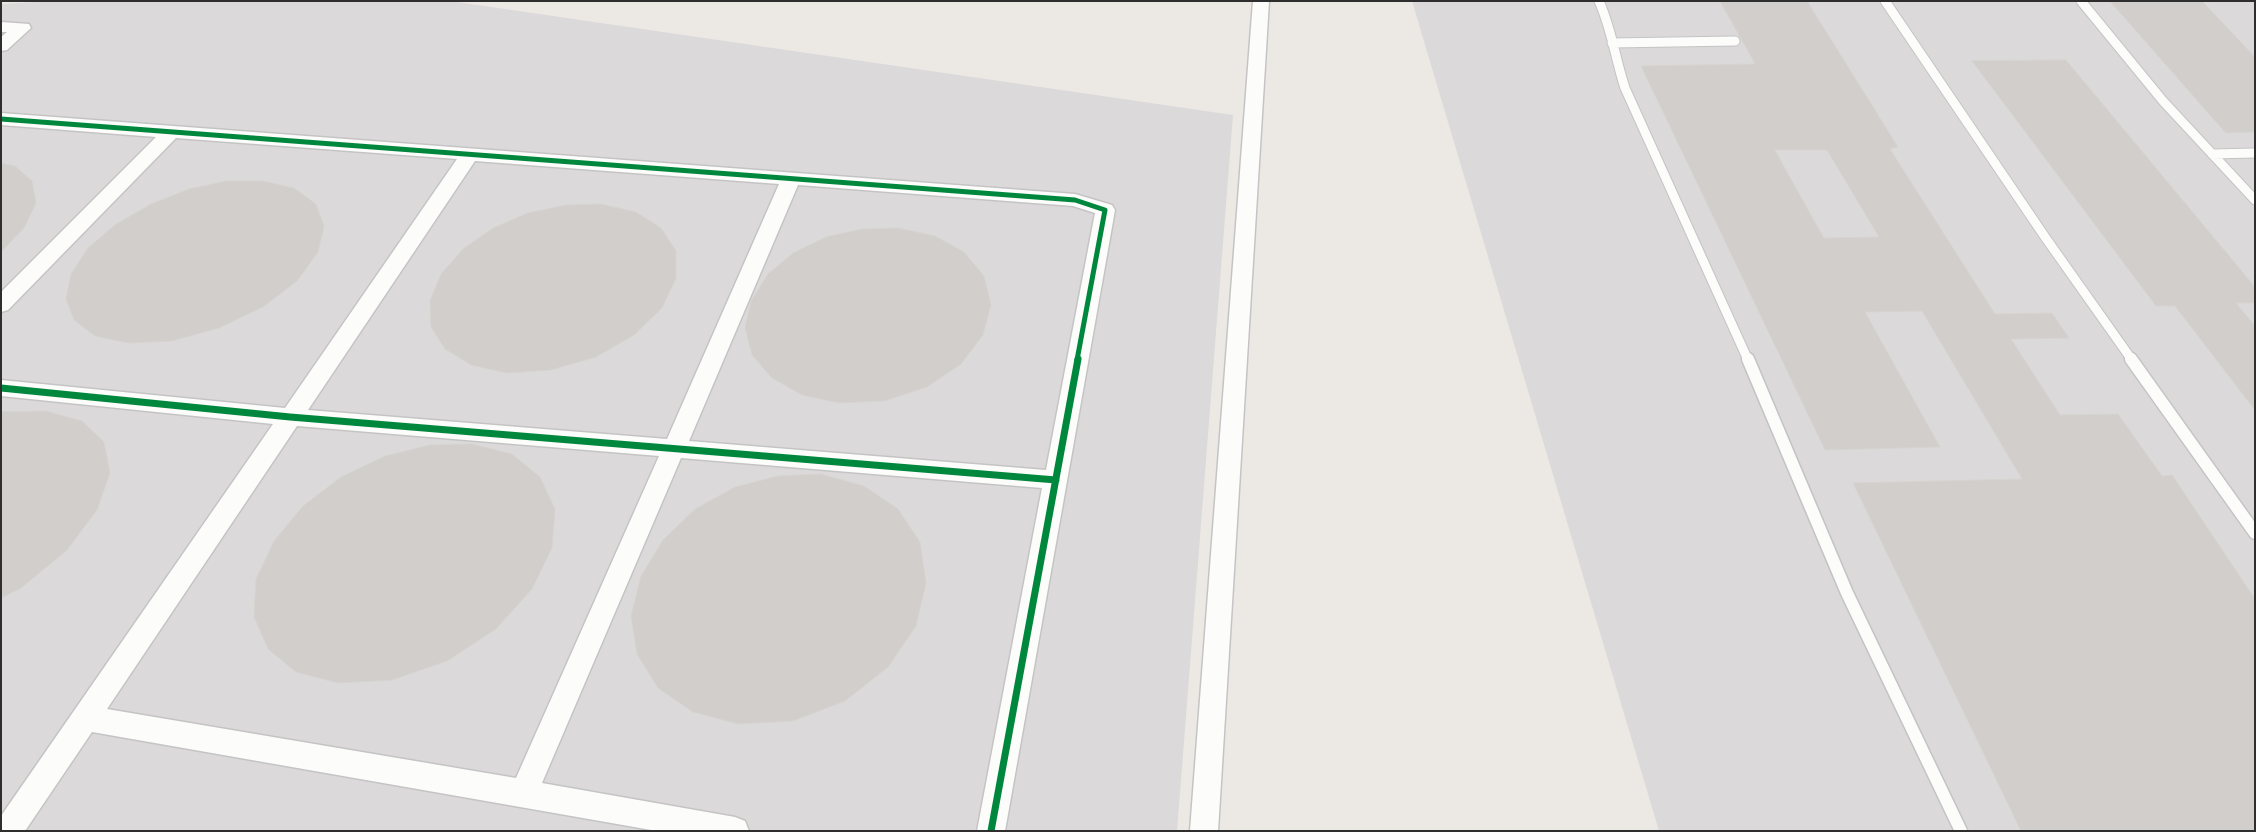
<!DOCTYPE html>
<html>
<head>
<meta charset="utf-8">
<style>
  body { margin:0 }
  #map { position:relative; width:2256px; height:832px; overflow:hidden; background:#ece8e4; font-family:"PT Sans Narrow",sans-serif }
  canvas { display:block }
  .frame { position:absolute; inset:0; border:2px solid #2e2e2e; pointer-events:none }
</style>
</head>
<body>
<div id="map">
<canvas width="2256" height="832"></canvas>
<div class="frame"></div>
</div>
<script>
const ctx = document.querySelector('canvas').getContext('2d');
ctx.lineJoin = 'round';
function fillPath(path, color) {
  ctx.fillStyle = color;
  ctx.fill(path, 'evenodd');
}
function stroke(path, color, width, dash) {
  ctx.strokeStyle = color;
  ctx.lineWidth = width;
  ctx.lineCap = dash ? 'butt' : 'round';
  ctx.setLineDash(dash || []);
  ctx.stroke(path);
}
fillPath(new Path2D(`
  M56,1H450L1233,115L1177,831H1V4Z
  M1412,1H2255V831H1659Z`), '#dcd9db');
const building = new Path2D(`
  M1720,1H1807L1898,147L1890,149L1995,314L2052,313L2069,338L2011,339L2060,415L2118,414L2162,476L2172,475L2255,599V831H2021L1853,483L2022,479L1922,311L1865,312L1940,447L1825,450L1641,66L1755,64ZM1775,150H1827L1879,237L1824,238Z
  M2110,1H2202L2255,57V132L2226,133Z
  M2066,60L2255,287V303H2236L2255,326V410L2175,306H2156L1972,61Z
  M1,163L15,166L32,181L36,203L24,228L1,252Z
  M227,181H263L294,188L316,204L324,226L318,252L297,281L263,307L219,328L172,341L128,343L95,336L74,320L66,299L71,274L88,248L116,224L151,204L189,189Z
  M601,204L636,212L661,228L676,251V278L662,308L634,335L596,357L551,370L507,373L471,365L445,349L431,327L430,301L441,274L463,249L493,228L528,213L566,205Z
  M898,228L935,236L964,252L984,276L991,305L983,335L961,364L927,387L884,401L839,403L802,395L772,378L752,355L745,328L751,301L768,274L793,253L826,237L862,229Z
  M46,411L82,421L104,442L110,473L97,510L67,550L21,588L1,598V412Z
  M472,444L512,454L540,477L555,509L552,548L532,589L496,629L447,661L392,680L338,683L296,672L268,649L254,617L256,579L274,541L303,506L341,477L385,456L430,445Z
  M821,474L864,486L898,509L920,542L926,583L916,626L888,667L845,701L793,721L738,724L693,712L658,688L637,654L631,616L641,576L663,540L695,509L735,487L778,476Z`);
fillPath(building, '#d1cecb');
stroke(building, '#d7d4d0', 1);
const serviceFar1 = new Path2D(`
  M1599,1C1612,30 1615,58 1625,88L1748,360
  M1885,1L2045,237L2132,360
  M2081,1L2163,101L2255,200
  M1612,43L1735,41
  M2212,154L2255,153`);
const service = new Path2D(`
  M1748,359L1847,593L1961,831
  M2131,359L2255,533`);
const minor = new Path2D(`
  M1253,1H1269L1218,831H1190Z
  M1,22L29,24L31,28L7,50L1,51V37L7,32H1Z
  M1,113L1075,194L1112,205L1115,210L1005,831H977L1042,488L681,458L542,783L735,817L745,821L749,831H657L92,732L25,831H1V816L273,424L1,396V380L285,408L457,159L176,138L8,310L1,312V292L156,137L1,125ZM475,161L779,184L667,439L308,410ZM798,185L1073,206L1095,213L1046,470L689,441ZM297,426L659,456L516,778L107,709Z`);
stroke(serviceFar1, '#c5c4c5', 11);
stroke(service, '#c5c4c5', 15);
stroke(minor, '#c5c4c5', 3);
stroke(serviceFar1, '#fcfcfb', 9);
stroke(service, '#fcfcfb', 12);
fillPath(minor, '#fcfcfb');
stroke(new Path2D(`
  M1,119L1075,200L1105,210L1077,360`), '#00873e', 5);
stroke(new Path2D(`
  M1,388L290,417L1056,480
  M991,831L1078,359`), '#00873e', 7);
</script>
</body>
</html>
